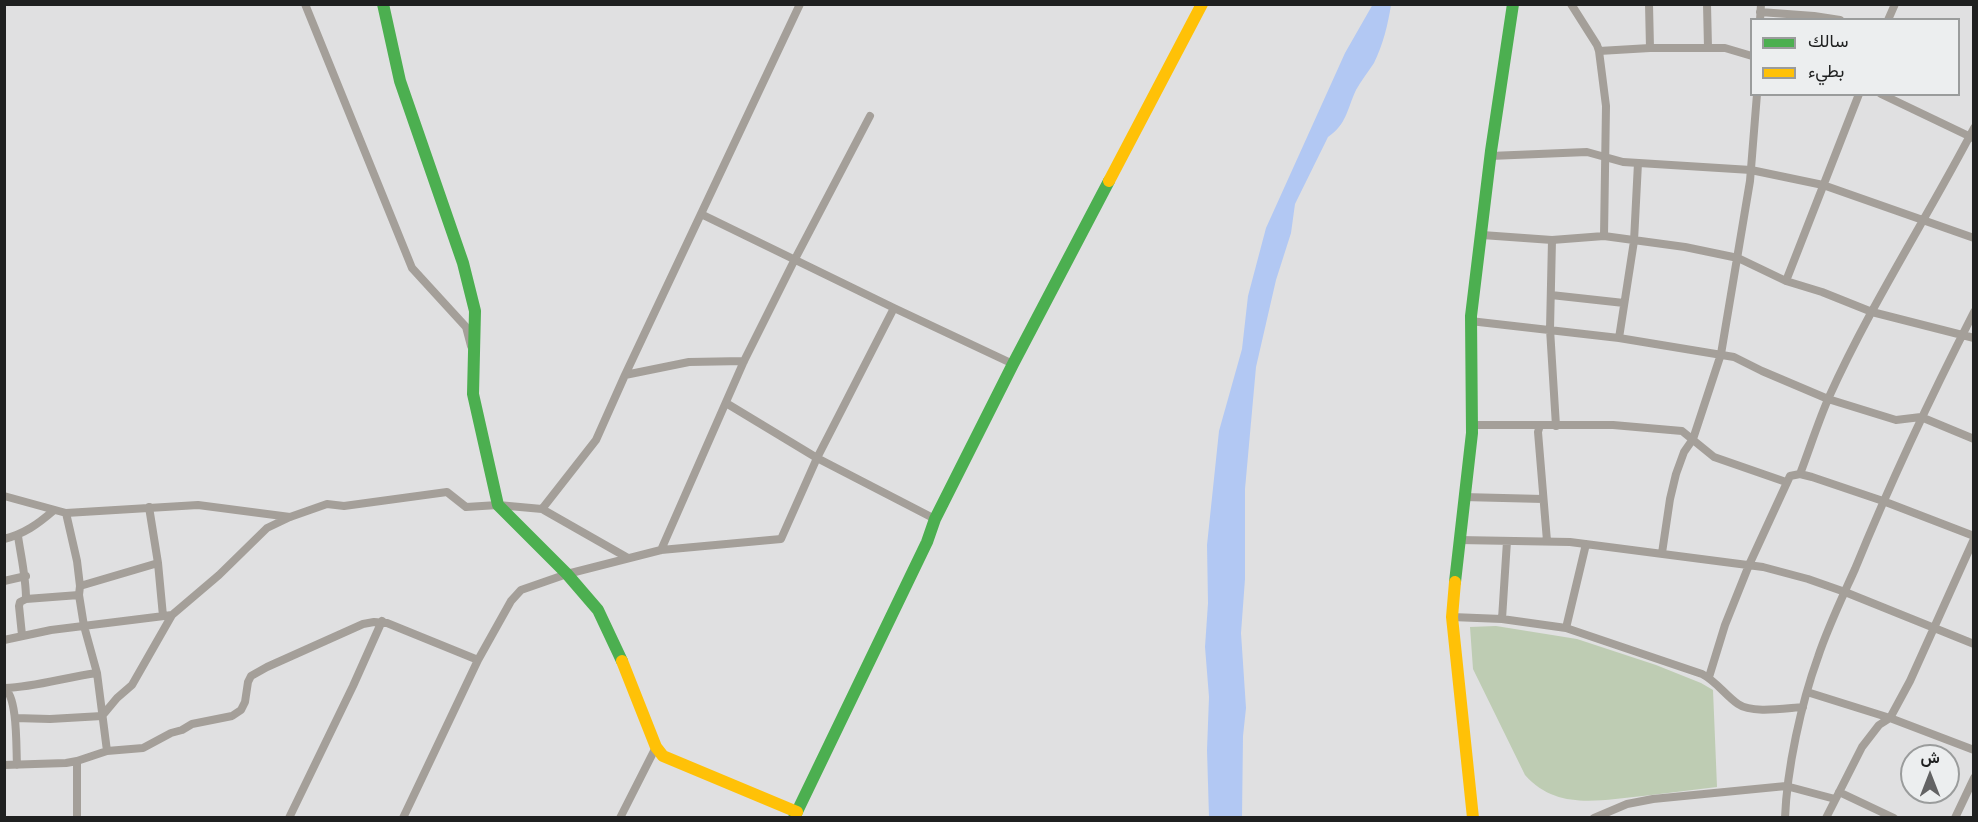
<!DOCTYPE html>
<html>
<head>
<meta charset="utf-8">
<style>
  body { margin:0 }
  #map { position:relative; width:1978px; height:822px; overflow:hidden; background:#e0e0e1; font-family:"Alegreya Sans",Vazirmatn,sans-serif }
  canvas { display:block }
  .frame { position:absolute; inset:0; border:6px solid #1f2020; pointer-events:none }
  .legend { position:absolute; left:1750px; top:18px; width:210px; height:78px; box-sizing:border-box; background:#eceeef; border:2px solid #9a9c9c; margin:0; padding:8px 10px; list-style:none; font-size:18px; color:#1f2020 }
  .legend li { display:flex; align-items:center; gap:12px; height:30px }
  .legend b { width:30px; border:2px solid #9a9c9c }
  .north { position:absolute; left:1900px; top:744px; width:60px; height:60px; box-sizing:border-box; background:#eceeef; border:2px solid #9a9c9c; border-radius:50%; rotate:0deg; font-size:16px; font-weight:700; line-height:24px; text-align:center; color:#1f2020 }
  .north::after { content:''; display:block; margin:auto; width:21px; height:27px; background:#636364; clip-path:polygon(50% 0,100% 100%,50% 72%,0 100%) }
</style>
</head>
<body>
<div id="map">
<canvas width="1978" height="822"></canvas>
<div class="frame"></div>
<ul class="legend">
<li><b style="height:8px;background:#4caf50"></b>سالك</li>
<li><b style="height:8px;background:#ffc107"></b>بطيء</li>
</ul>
<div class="north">ش</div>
</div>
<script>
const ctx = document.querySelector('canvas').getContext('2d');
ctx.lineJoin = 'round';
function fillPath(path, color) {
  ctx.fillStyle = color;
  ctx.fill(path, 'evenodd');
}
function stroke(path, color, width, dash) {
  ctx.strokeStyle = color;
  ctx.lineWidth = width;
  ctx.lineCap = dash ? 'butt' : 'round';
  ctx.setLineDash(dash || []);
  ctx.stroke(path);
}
fillPath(new Path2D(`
  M1496,626L1577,639L1656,665L1701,683L1713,690L1717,787C1692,790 1668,793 1643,796C1600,800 1557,811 1525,775L1473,669L1470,627Z`), '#beccb3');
fillPath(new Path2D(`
  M1373,4L1391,5C1388,24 1383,45 1374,63C1368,72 1361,81 1356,90C1347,109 1347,124 1328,137L1295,204L1291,233L1276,280L1256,367L1245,489V579L1241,633L1246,708L1243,736L1242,817H1209L1207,750L1209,697L1205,647L1208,603L1207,545L1219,431L1242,349L1248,296L1266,228L1345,53Z`), '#b2c8f3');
stroke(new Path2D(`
  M305,4L412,268L466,327L471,346
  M1571,4L1597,45L1599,51L1606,106L1604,236
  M1649,4L1650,48
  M1707,4L1708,48
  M1760,12L1814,16L1840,20
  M1760,20L1761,4
  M1888,20L1895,4
  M1599,51L1650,48H1725L1752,56
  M1881,94L1973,138
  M1490,156L1587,152L1623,162L1751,170L1823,185L1974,238
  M701,214L894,308L1013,364
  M1482,235L1552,240L1604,236L1685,247L1738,258L1786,281L1822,292L1872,312L1974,338
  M1552,240L1550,329L1556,426
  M1786,281L1859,94
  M1551,295L1624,303
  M1470,321L1619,338L1734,357L1762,371L1828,399L1896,420L1921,417L1974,439
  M1619,338L1634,241L1638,163
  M625,375L800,4
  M726,403L817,458L935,519
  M1470,425H1613L1682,431L1714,457L1786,482
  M1540,425L1538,432L1547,541
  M1800,474C1810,448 1818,422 1829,397C1871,304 1927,218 1974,128
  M4,496L66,513L198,505L290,517
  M1463,497L1543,499
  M149,507L158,563L163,616
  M542,509L596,440L625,375L689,362L744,361
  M66,513L77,561L80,586L79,595L84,626L97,673L107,751
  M18,536C21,557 26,577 26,599
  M4,539C24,534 38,524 53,511
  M1459,540L1570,542L1763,567L1808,579L1845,592L1974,644
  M661,550L744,361L795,259L870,116
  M1662,553L1670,499L1676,474L1684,452L1693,439L1721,354L1750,181L1757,94
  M4,581L26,576
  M80,586L158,563
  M1452,617L1502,619L1566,628L1702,674C1716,681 1725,695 1738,704C1752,714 1786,708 1803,707
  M1502,619L1507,541
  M1566,628L1586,544
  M22,635L19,606L20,602L26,599L79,595
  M4,640L51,630L172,615L219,575L267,528L290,517L327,504L344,506L447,492L466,507L498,505L542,509L628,558
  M1709,677L1725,625L1749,565L1790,476L1800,474L1812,477L1883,501L1974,536
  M4,688C18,696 16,749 17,765
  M5,688C36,687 66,677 97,673
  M1807,692L1890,718L1974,750
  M15,718L50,719L102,716L117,698L132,685L172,615
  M4,765L66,763L77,761L107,751L143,748L171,733L182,730L192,724L232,716L241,710L245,702L248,682L251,676L267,667L363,624L374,622L387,623L478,660
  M1839,792L1894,818
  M77,818V761
  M289,818L353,686L382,621
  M403,818L478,660L511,601L521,590L567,574L661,550L781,539L817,458L894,308
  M620,818L656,747
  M1594,818L1627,804L1653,799L1786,786L1835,799
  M1785,818C1787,768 1801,704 1818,657C1828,627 1842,598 1855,569C1891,481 1931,396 1974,312
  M1826,818L1862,747L1879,725L1890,718L1910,681L1974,539
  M1955,818L1974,778`), '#a49f99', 8);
stroke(new Path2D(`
  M383,4L400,81L463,263L475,311L473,394L498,505L567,574L598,610L622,661
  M1455,582L1472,433L1471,316L1491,151L1513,4
  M794,818L927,542L935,519L1013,364L1109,181`), '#4caf50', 12);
stroke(new Path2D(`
  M1109,181L1202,4
  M1455,582L1452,617L1473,818
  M622,661L656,747L663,756L797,812`), '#ffc107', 12);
</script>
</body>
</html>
